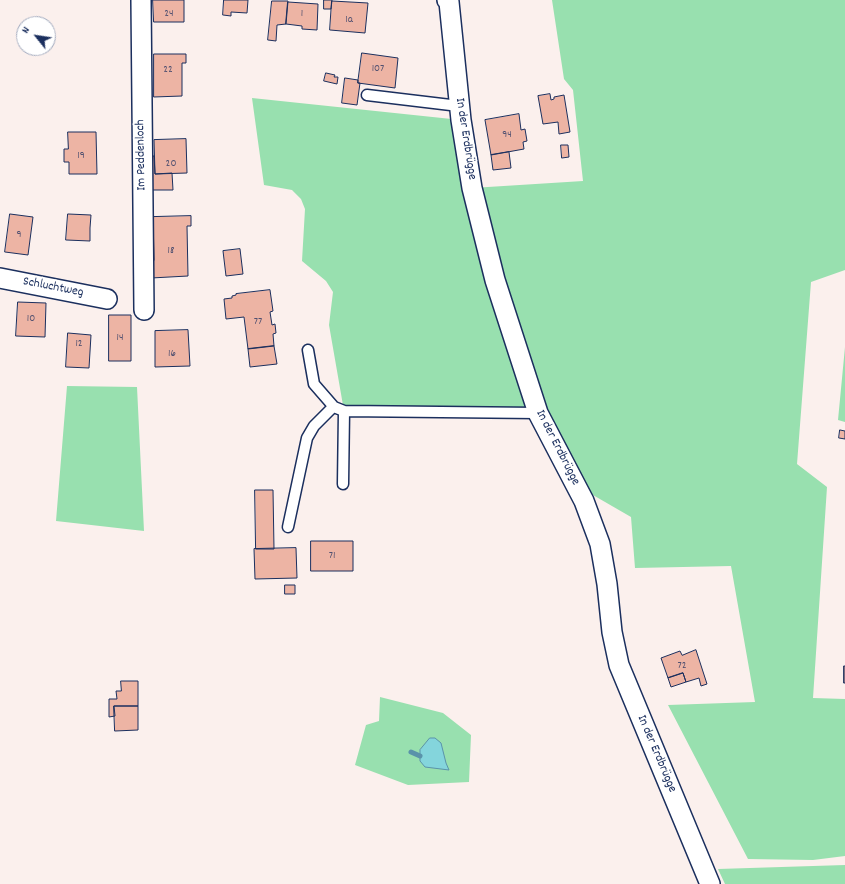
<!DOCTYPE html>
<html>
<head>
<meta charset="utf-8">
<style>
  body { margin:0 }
  #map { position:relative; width:845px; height:884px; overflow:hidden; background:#fbf0ed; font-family:Dekko,sans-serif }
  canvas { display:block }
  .north { position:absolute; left:16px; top:16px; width:40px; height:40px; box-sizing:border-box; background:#fff; border:1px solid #a4acbf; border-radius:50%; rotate:300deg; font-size:11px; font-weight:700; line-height:16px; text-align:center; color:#1b2f5e }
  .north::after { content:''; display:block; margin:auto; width:14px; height:18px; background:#1b2f5e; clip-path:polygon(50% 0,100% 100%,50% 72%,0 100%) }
</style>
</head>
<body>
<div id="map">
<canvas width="845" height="884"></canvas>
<div class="north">N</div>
</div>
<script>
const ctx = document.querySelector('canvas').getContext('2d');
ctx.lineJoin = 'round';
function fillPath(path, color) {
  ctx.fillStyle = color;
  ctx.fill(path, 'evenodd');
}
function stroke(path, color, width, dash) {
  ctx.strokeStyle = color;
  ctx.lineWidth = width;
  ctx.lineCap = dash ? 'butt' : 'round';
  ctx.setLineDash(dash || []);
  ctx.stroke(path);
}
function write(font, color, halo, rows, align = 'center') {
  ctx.font = font + ' Dekko,sans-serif';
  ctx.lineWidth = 3.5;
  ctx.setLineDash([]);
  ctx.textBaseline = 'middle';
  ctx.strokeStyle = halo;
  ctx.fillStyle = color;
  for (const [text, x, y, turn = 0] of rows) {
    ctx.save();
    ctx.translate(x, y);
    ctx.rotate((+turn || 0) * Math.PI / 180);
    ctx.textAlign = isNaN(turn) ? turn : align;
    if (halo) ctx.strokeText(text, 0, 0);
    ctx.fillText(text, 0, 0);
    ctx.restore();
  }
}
fillPath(new Path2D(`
  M552,0H845V270L811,282L797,464L827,487L813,698L845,699V856L813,860L748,859L668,705L755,702L731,566L635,568L631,517L586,491L538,413L344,411L329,325L333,292L326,281L302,261L305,209L301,199L292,190L264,185L252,98L461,120L472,188L583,181L573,90L564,79Z
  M845,347V422L838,420Z
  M67,386L137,387L144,531L56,521Z
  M380,697L443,713L471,735L469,782L408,785L355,765L366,725L379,721Z
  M845,865V884H725L718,869Z`), '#98e0af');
const water = new Path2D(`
  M430,738H435L441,743L446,763L449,770L425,767L420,761V750Z`);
fillPath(water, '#84d5dc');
stroke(water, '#5a93aa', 1);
stroke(new Path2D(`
  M411,752L420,756`), '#5a93aa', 5);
const building = new Path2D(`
  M153,0H184V22H154Z
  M224,0H248L247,13L231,12V16L223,15Z
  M324,0H332L331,9H324Z
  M272,1H288L286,24L277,25L276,41L268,40Z
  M332,1L368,3L365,33L330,30Z
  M288,2L318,4L317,30L302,29V26L286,24Z
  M362,53L398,58L395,88L358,83Z
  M154,54H186V63H182V96L154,97Z
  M326,73L335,75L334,77H338L337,84L324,81Z
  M345,78L358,80V83H360L357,105L342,103Z
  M550,94L551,100L554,99V97L564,95L570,132L559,134L558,122L543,124L538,96Z
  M519,114L521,130L525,129L527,141L523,142L524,149L491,155L485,120Z
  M68,132H96L97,174H69V162H64V149H68Z
  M186,139L187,173L155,174L154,140Z
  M561,145H568L569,157L562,158Z
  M509,152L511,168L493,170L491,155Z
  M147,156H154L155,174L172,173L173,190H148Z
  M10,214L33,217L28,255L5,252Z
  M68,214L91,215L90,228V241L66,240Z
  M191,216V226H187L188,276L151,278V266L154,260L153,217Z
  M240,249L243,274L226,276L223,251Z
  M270,290L273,311L270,312L272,325L275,324L276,333L273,334L274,346L248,349L244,317L226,319L224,299L232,298V296L236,295V294Z
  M18,302L46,303L45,337L16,336Z
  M109,315H131V361H109Z
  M188,330L190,366L155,367V331Z
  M68,333L91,335L89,368L66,367Z
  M274,346L277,364L250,367L248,349Z
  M840,430L845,431V439L839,438Z
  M255,490H273L274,549H256Z
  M311,541H353V571H311Z
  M296,548L297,578L255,579L254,549Z
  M285,585H295V594H285Z
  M696,650L707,684L701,686L699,678L686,682L683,673L668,678L661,658L680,651L682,655Z
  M844,666H845V683H844Z
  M683,673L686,682L671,687L668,678Z
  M121,681H138V706H114L115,716L109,717V699H117L116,691H121Z
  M114,706H138V730L115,731Z`);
fillPath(building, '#edb4a4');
stroke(building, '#1b2f5e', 1);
const service = new Path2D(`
  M367,95L459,106
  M308,350L314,384L334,407L344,411L538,413
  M343,484L344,411
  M288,527L307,438L314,426L333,407`);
const minor = new Path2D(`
  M141,0L144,310
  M447,0L449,2L461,120L472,188L495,280L538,413L584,501L600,544L607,584L612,632L619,665L710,884
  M0,278L107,299`);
stroke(service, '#1b2f5e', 13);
stroke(minor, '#1b2f5e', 22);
stroke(service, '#fff', 10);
stroke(minor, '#fff', 19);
write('11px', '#505070', null, [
  ["24",169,14],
  ["1",302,14],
  ["1a",349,20],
  ["107",378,69],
  ["22",168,70],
  ["94",507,135],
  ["19",81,156],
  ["20",171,164],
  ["9",19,235],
  ["18",171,251],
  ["10",31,319],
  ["77",258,322],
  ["14",120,338],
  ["12",79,344],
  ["16",172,354],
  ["71",332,556],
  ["72",682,666]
]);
write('13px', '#1b2f5e', '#fff', [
  ["In der Erdbrügge",465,139,81],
  ["Im Peddenloch",142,155,-91],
  ["Schluchtweg",53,288,11],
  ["In der Erdbrügge",557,448,63],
  ["In der Erdbrügge",656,754,67]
]);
</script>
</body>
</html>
